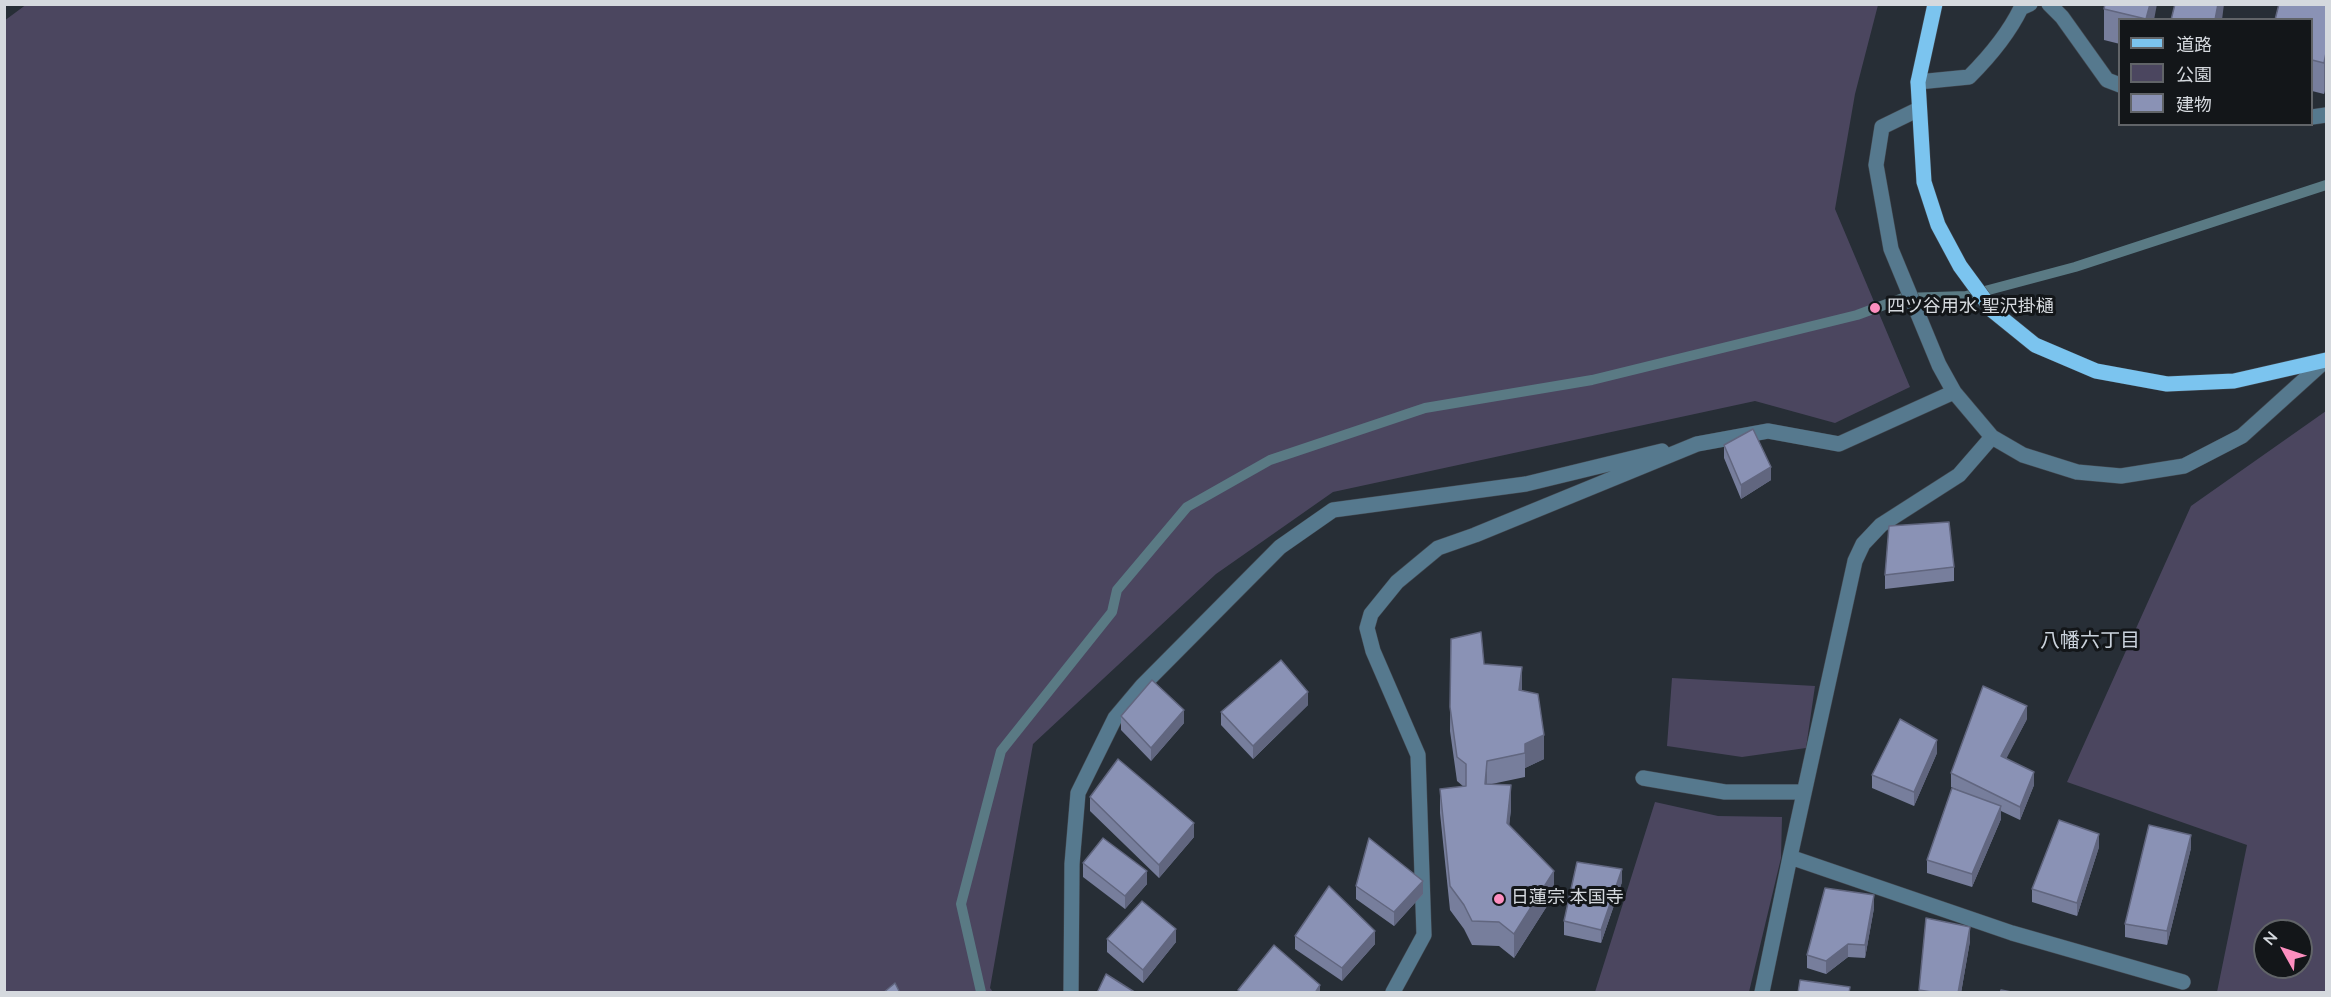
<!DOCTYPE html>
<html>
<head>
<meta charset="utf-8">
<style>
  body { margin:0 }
  #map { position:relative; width:2331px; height:997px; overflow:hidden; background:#272e36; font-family:"Nunito Sans","Noto Sans JP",sans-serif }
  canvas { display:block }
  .frame { position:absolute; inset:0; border:6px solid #d5d9de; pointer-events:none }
  .legend { position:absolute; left:2118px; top:18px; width:195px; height:108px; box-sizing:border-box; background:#131619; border:2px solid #616468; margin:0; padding:8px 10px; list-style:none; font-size:18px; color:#d5d9de }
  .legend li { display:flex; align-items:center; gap:12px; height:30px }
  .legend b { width:30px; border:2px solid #616468 }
  .north { position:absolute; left:2253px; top:919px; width:60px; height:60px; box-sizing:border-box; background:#131619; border:2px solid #616468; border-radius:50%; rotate:310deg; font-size:16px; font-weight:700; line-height:24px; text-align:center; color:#d5d9de }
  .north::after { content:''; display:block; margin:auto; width:21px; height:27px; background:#fd8ebf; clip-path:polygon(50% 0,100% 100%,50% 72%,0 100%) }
</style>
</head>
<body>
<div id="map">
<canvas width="2331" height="997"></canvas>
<div class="frame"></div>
<ul class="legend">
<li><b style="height:8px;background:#7bc4ef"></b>道路</li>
<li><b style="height:16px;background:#4b465f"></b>公園</li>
<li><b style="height:16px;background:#8a92b5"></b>建物</li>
</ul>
<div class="north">N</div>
</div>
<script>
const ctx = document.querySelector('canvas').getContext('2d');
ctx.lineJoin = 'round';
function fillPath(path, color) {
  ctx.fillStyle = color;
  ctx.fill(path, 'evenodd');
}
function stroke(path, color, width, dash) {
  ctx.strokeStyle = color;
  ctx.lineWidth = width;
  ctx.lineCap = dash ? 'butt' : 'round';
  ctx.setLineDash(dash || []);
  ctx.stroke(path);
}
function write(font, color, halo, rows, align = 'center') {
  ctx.font = font + ' "Nunito Sans","Noto Sans JP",sans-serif';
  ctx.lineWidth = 6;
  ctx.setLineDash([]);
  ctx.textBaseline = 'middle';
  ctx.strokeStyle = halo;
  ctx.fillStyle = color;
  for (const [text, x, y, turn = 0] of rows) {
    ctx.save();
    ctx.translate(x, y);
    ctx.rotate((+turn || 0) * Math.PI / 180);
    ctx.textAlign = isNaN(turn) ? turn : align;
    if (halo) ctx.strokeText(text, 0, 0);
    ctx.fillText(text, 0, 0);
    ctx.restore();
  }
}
fillPath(new Path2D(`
  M27,4L1878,5L1855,94L1835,209L1910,387L1835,423L1755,401L1333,492L1216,574L1033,744L990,988L993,992H5L4,21Z
  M2326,411V992H2217L2247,845L2067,782L2191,506ZM2265,931H2301V967H2265Z
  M1672,678L1815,686L1806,748L1742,757L1667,746Z
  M1655,802L1718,816L1782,817L1781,858L1749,992H1595Z`), '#4b465f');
stroke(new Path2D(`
  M981,992L961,904L1001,751L1112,612L1117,590L1187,507L1270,460L1425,408L1592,380L1857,315L1903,298L1966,296L2075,267L2326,185`), '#5a7a84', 10);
const minor = new Path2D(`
  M2049,4L2062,17L2107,80L2120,85
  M1918,82L1969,77C1990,56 2008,35 2021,8L2030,4
  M1919,109L1882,127L1876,165L1891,249L1939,365L1954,392L1992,437L2023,455L2077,472L2121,476L2184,466L2242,436L2325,361
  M2312,117L2326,115
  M1992,437L1959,475L1881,525L1863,544L1855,561L1790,857L2012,933L2183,982
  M1643,778L1725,792H1804
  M1071,992L1072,864L1078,793L1115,718L1142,686L1280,547L1333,510L1526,484L1662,451
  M1393,992L1424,935L1418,755L1373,651L1367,628L1371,614L1397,582L1438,548L1475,535L1697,444L1768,431L1839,444L1954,392
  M1762,992L1790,857`);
const major = new Path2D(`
  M1935,4L1918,82L1924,182L1938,225L1960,266L1993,311L2035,345L2096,371L2167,384L2234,381L2326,360`);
stroke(minor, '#434951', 16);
stroke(major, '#434951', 16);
stroke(minor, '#56798e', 15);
stroke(major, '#7bc4ef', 15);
fillPath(new Path2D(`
  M2326,4V85L2324,94L2312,91V20Z
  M2104,9L2154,20H2120V44L2104,40Z
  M1724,445L1771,480L1741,499L1724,458Z
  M1954,567V581L1885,589V575Z
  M1451,639L1484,664L1522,691L1544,759L1525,768V777L1487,785L1511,809L1509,825L1554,895L1514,958L1499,946L1472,945L1464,929L1450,910L1440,813V789L1464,787L1457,781L1450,731Z
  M1308,705L1253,759L1221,725V712Z
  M1121,716L1184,723L1151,761L1121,730Z
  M2027,719L2006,758L2034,785L2020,820L2001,811V819L1972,887L1927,873V860L1958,790L1951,787V773Z
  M1937,753L1914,806L1872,788V775Z
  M1090,797L1194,837L1159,878L1090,811Z
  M2099,847L2077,916L2032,902V889Z
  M2191,848L2167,945L2125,937V924Z
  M1083,863L1147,884L1125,909L1083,877Z
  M1622,882L1601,943L1564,935V921Z
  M1356,886L1423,894L1394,926L1356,899Z
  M1874,908L1865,958L1848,957L1826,974L1807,968V955Z
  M1926,918L1970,941L1961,993H1919Z
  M1295,936L1375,944L1342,981L1295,949Z
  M1107,939L1176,942L1143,983L1107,952Z`), '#777e9c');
fillPath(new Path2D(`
  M2150,4H2157L2154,20H2146Z
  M2218,4H2224L2222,20H2215Z
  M2326,53V85L2324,94V63Z
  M1771,467V480L1741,499V485Z
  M1522,667V691L1519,690Z
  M1308,692V705L1253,759V746Z
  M2027,706V719L2001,769V756Z
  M1184,710V723L1151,761V748Z
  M1544,735V759L1525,768V744Z
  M1937,740V753L1914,806V792Z
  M1487,761V784H1485Z
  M2034,772V785L2020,820V807Z
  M1511,785V809L1507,847V823Z
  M2001,806V819L1972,887V874Z
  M1194,823V837L1159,878V865Z
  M2099,834V847L2077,916V903Z
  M2191,835V848L2167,945V931Z
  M1622,869V882L1601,943V930Z
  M1147,871V884L1125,909V896Z
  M1554,871V895L1514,958V934Z
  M1423,881V894L1394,926V912Z
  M1874,895V908L1865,958V945Z
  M1970,927V941L1961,993H1958Z
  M1176,929V942L1143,983V970Z
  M1375,931V944L1342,981V968Z
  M1848,944V957L1826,974V961Z
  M1320,985V993H1315Z`), '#61667f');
const building = new Path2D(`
  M2105,4H2150L2146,19L2104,9Z
  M2175,4H2218L2215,20H2171Z
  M2279,4H2326V53L2324,63L2312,60V20H2275Z
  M1753,429L1771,467L1741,485L1724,445Z
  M1949,522L1954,567L1885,575L1889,526Z
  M1481,632L1484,664L1522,667L1519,690L1538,694L1544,735L1525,744V753L1487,761L1485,784L1511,785L1507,823L1554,871L1514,934L1499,922L1472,921L1464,905L1450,886L1440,789L1466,786V764L1457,757L1450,707L1451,639Z
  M1281,660L1308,692L1253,746L1221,712Z
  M1152,680L1184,710L1151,748L1121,716Z
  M1983,686L2027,706L2001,756L2034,772L2020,807L1951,773Z
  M1900,719L1937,740L1914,792L1872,775Z
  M1118,759L1194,823L1159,865L1090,797Z
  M1952,788L2001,806L1972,874L1927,860Z
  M2059,820L2099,834L2077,903L2032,889Z
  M2149,825L2191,835L2167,931L2125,924Z
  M1103,838L1147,871L1125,896L1083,863Z
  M1369,838L1423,881L1394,912L1356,886Z
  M1577,862L1622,869L1601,930L1564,921Z
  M1329,886L1375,931L1342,968L1295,936Z
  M1825,888L1874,895L1865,945L1848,944L1826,961L1807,955Z
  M1142,901L1176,929L1143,970L1107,939Z
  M1926,918L1970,927L1958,993H1938L1919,990Z
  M1274,945L1320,985L1315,993H1241L1238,990Z
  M1106,974L1136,993H1097Z
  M1800,980L1850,987L1849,993H1798Z
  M895,983L900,993H883Z
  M2001,990L2017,993H2000Z`);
fillPath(building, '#8a92b5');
stroke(building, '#61667f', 1.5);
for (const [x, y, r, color] of [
  [1875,308,6,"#fd8ebf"],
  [1499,899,6,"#fd8ebf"]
]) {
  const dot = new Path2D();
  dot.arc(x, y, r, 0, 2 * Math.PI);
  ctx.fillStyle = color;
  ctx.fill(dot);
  stroke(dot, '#131619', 2);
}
write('18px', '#d5d9de', '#131619', [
  ["四ツ谷用水 聖沢掛樋",1887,308],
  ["日蓮宗 本国寺",1511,899]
], 'left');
write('20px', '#cad2dc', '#131619', [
  ["八幡六丁目",2090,642]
]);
</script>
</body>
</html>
